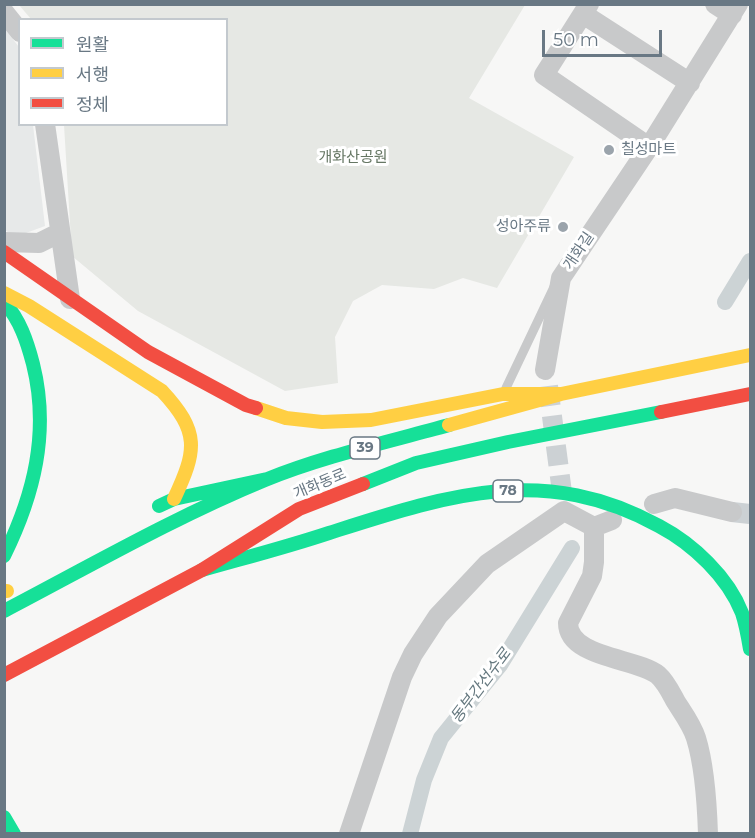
<!DOCTYPE html>
<html>
<head>
<meta charset="utf-8">
<style>
  body { margin:0 }
  #map { position:relative; width:755px; height:838px; overflow:hidden; background:#f7f7f6; font-family:Montserrat,"Noto Sans KR",sans-serif }
  canvas { display:block }
  .frame { position:absolute; inset:0; border:6px solid #697884; pointer-events:none }
  .legend { position:absolute; left:18px; top:18px; width:210px; height:108px; box-sizing:border-box; background:#fff; border:2px solid #c3c9ce; margin:0; padding:8px 10px; list-style:none; font-size:18px; color:#697884 }
  .legend li { display:flex; align-items:center; gap:12px; height:30px }
  .legend b { width:30px; border:2px solid #c3c9ce }
  .scale { position:absolute; left:542px; top:30px; width:120px; height:27px; box-sizing:border-box; border:3px solid #697884; border-top:0; padding-left:8px; font-size:18px; line-height:21px; white-space:nowrap; color:#697884; -webkit-text-stroke:4px #fff; paint-order:stroke }
</style>
</head>
<body>
<div id="map">
<canvas width="755" height="838"></canvas>
<div class="frame"></div>
<ul class="legend">
<li><b style="height:8px;background:#16e098"></b>원활</li>
<li><b style="height:8px;background:#ffcf43"></b>서행</li>
<li><b style="height:8px;background:#f24e42"></b>정체</li>
</ul>
<div class="scale">50 m</div>
</div>
<script>
const ctx = document.querySelector('canvas').getContext('2d');
ctx.lineJoin = 'round';
function fillPath(path, color) {
  ctx.fillStyle = color;
  ctx.fill(path, 'evenodd');
}
function stroke(path, color, width, dash) {
  ctx.strokeStyle = color;
  ctx.lineWidth = width;
  ctx.lineCap = dash ? 'butt' : 'round';
  ctx.setLineDash(dash || []);
  ctx.stroke(path);
}
function write(font, color, halo, rows, align = 'center') {
  ctx.font = font + ' Montserrat,"Noto Sans KR",sans-serif';
  ctx.lineWidth = 6;
  ctx.setLineDash([]);
  ctx.textBaseline = 'middle';
  ctx.strokeStyle = halo;
  ctx.fillStyle = color;
  for (const [text, x, y, turn = 0] of rows) {
    ctx.save();
    ctx.translate(x, y);
    ctx.rotate((+turn || 0) * Math.PI / 180);
    ctx.textAlign = isNaN(turn) ? turn : align;
    if (halo) ctx.strokeText(text, 0, 0);
    ctx.fillText(text, 0, 0);
    ctx.restore();
  }
}
fillPath(new Path2D(`
  M4,28L19,47L20,124L33,125L45,226L15,237L5,230Z`), '#e7e9e9');
fillPath(new Path2D(`
  M19,5H525L469,98L574,157L497,288L463,278L434,289L382,285L353,301L335,337L338,383L285,391L138,311L72,256L64,125L226,124V20L31,19Z`), '#e6e8e4');
stroke(new Path2D(`
  M725,302L750,261
  M410,834L424,780L441,738L500,665L572,548`), '#ccd3d5', 16);
stroke(new Path2D(`
  M548,386L563,500
  M732,512L750,514`), '#ccd1d4', 20, [20, 10]);
stroke(new Path2D(`
  M506,388L554,287`), '#c8c9ca', 9);
stroke(new Path2D(`
  M589,4L544,75L649,147
  M715,4L732,15
  M4,12L20,32
  M583,14L690,83
  M45,124L70,299
  M4,242L39,243L59,233
  M545,370L561,278L649,147L738,4
  M654,504L675,498L732,512
  M594,527V562L592,576L568,623C568,658 637,658 658,675C666,682 671,693 676,702C683,713 692,725 696,738C705,767 707,803 708,834
  M349,834L402,677L413,654L438,616L487,564L564,511L594,527L612,520`), '#c8c9ca', 20);
stroke(new Path2D(`
  M4,302C20,320 27,341 33,364C50,432 34,495 4,556
  M363,484L416,463L508,442L661,412
  M159,506L174,499L267,479
  M202,570C244,558 287,547 329,533C445,496 543,462 659,526C693,544 728,577 742,613C746,625 748,637 750,649
  M4,611C90,566 175,517 265,480C324,456 388,442 449,425
  M4,817L14,834`), '#16e098', 14);
stroke(new Path2D(`
  M4,293L29,306L162,391C200,432 197,450 174,499
  M256,408L286,418L322,422L371,420L503,394H561
  M449,425L561,394L750,355
  M4,591H7`), '#ffcf43', 14);
stroke(new Path2D(`
  M4,252L148,352L246,405L256,408
  M661,412L750,394
  M4,675L202,570L299,509L363,484`), '#f24e42', 14);
for (const [x, y, r, color] of [
  [609,150,6,"#9ba4ac"],
  [563,227,6,"#9ba4ac"]
]) {
  const dot = new Path2D();
  dot.arc(x, y, r, 0, 2 * Math.PI);
  ctx.fillStyle = color;
  ctx.fill(dot);
  stroke(dot, '#fff', 2);
}
for (const [x, y, w] of [
  [365,448,30],
  [508,491,30]
]) {
  const box = new Path2D();
  box.roundRect(x - w / 2, y - 11, w, 22, 4.5);
  ctx.fillStyle = '#fff';
  ctx.fill(box);
  stroke(box, '#697884', 1.5);
}
write('bold 14px', '#697884', null, [
  ["39",365,448],
  ["78",508,491]
]);
write('15px', '#697884', '#fff', [
  ["칠성마트",621,150],
  ["성아주류",551,227,"right"]
], 'left');
write('15px', '#667764', '#fff', [
  ["개화산공원",353,158]
]);
write('15px', '#697884', '#fff', [
  ["개화길",579,251,-56],
  ["개화동로",320,484,-23]
]);
write('italic 16px', '#65787f', '#fff', [
  ["동부간선수로",481,686,-53]
]);
</script>
</body>
</html>
